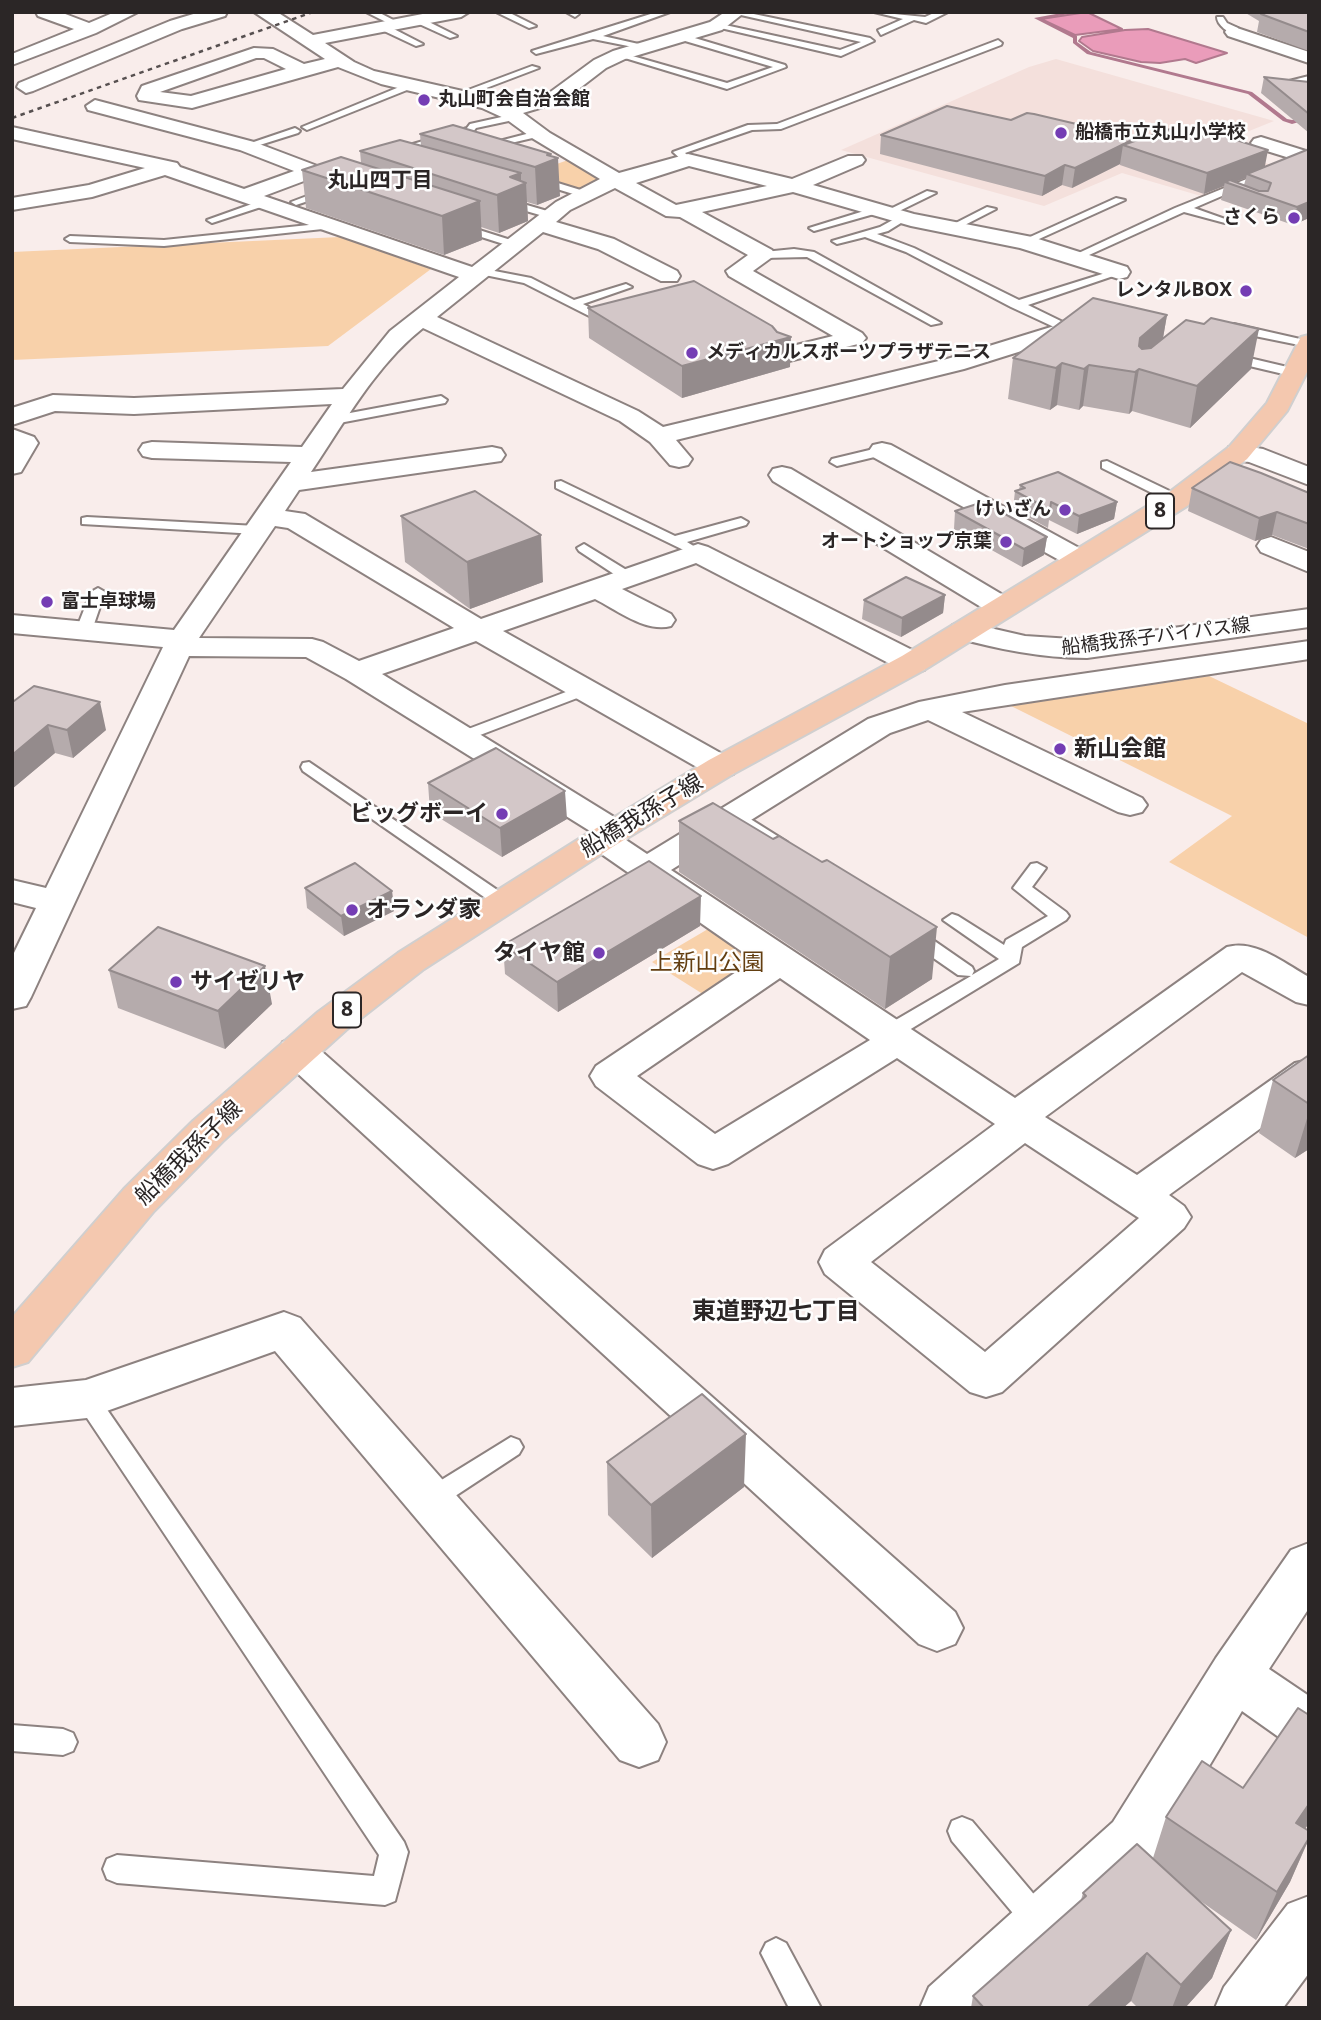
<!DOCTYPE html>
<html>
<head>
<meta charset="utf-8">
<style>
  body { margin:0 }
  #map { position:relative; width:1321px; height:2020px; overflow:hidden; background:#f9edeb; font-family:"Open Sans",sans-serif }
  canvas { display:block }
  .frame { position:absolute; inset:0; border:14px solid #2b2626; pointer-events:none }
</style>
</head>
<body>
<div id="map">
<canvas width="1321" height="2020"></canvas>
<div class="frame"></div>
</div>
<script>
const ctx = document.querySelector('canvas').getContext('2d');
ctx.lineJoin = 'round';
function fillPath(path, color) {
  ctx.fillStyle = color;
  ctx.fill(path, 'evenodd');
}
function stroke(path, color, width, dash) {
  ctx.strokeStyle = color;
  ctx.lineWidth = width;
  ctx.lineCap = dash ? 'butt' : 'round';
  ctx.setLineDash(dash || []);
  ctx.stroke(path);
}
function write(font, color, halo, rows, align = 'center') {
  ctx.font = font + ' "Open Sans","Noto Sans JP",sans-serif';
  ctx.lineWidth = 5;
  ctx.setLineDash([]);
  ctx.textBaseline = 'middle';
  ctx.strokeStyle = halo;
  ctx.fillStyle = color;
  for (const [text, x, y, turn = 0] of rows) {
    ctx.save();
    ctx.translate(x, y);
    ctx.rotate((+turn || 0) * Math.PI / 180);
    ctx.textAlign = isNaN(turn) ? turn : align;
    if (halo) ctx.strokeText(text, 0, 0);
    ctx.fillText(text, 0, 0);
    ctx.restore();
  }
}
fillPath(new Path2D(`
  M1056,59L1274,121L1212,146L1278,167L1201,196L1122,173L1044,206L841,150L1029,67Z`), '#f4e0dc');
fillPath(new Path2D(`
  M571,159L606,180L580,191L528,174Z
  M340,237L431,269L328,346L12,360V252Z
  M1209,676L1309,724V938L1169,862L1232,816L1011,706Z
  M708,929L752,959V971L706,996L652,962Z`), '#f8d1aa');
const water = new Path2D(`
  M1087,12L1122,29L1075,35L1041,19Z
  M1148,29L1227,53L1196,63L1185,59L1160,63L1141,62L1093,51L1079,41L1082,37L1125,30Z`);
fillPath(water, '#ea9cba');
stroke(water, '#b1798e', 2);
fillPath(new Path2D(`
  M1067,12H1080L1041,19L1077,36V42L1091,52L1252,92L1287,119L1292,120L1309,116V119L1292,124L1283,121L1248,94L1087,54L1073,43V38L1034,18Z`), '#b1798e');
const lane = new Path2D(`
  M366,12H378L403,25L396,27Z
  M496,12H508L536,26L529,28Z
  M566,12H578L579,14L575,17Z
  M657,12H670L603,36L643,45V49L593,39L536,54L532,51Z
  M744,12L870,38L874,41L841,56L712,26L716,23L840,50L861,42L732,13Z
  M874,12L925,17L936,12H948L926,23L914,20L881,35L878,30L903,19Z
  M1217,17H1223L1227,23L1238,28L1237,34C1230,35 1217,25 1217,17Z
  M417,19H423L457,36L450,38L417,23Z
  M382,26H388L423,44L416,46L382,30Z
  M678,33L785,65L786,67L727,89L615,55L622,53L727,83L773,67L675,38Z
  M998,40L1002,43L1001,45L781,129L752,130L685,153L693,160L692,162H684L673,152L748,125L777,124Z
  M532,66L539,68L460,98L452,96Z
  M1309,76V82H1304L1309,85V92L1289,81Z
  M409,83L412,84V88L307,130L302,127Z
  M515,114L520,117L518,119L476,128L473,132L401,152L396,149L467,128L470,124Z
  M295,128L300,131L298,133L247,149L242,146Z
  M538,131L543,134L541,136L481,150L476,147Z
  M1264,172L1273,174L1194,208L1225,219V223L1184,212L1078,260L1068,258L1175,208Z
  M535,176L587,192L588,194L583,197L531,181L530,179Z
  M328,188L332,189V193L296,205L291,202Z
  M927,191L936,193L891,215L882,213Z
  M503,198L554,213L555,215L550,218L499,203V199Z
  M1116,198L1125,200L1028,244L1019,242Z
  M263,200L268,203L267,205L212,223L207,220Z
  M877,207L882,210L881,212L814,231L809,228Z
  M987,207L996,209L955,230L946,228Z
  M900,216L909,218L888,231L877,234L914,248L1019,300L1115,270L1125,272L1028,305L1071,326L1073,329L1067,333L1011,307L906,252L865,237L837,244L832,241L880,227Z
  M328,223L333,226L332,228L164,246L70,242L65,239L70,236L164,240Z
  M457,223L517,242L518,244L513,247L453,228L452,226Z
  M794,249L814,252L941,323L931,325L807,257L764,258L758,255L764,252Z
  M479,268L531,278L574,300L626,284L632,287L583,304L615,321L617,323L611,327L524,283L475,273L473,271Z
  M1234,324L1309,341V347L1230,331L1228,328Z
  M1228,353L1300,370L1302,373L1296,377L1224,360V354Z
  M441,396L447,400L445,403L334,424L328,420L334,416Z
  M882,447L889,451L887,454L837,466L830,462L832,459Z
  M1107,461L1182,497L1184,500L1182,503H1172L1102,468V462Z
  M561,481L675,536L741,518L748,522L746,525L687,542L705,553L698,557L556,488V482Z
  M87,517L257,526L264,530L257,534L82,524V518Z
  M584,544L633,574L635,577L633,580H623L579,551L577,548Z
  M98,588L105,592L92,630L84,635L79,633L76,630L91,592Z
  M587,684L593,686L595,689L593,692L467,740L461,742L453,737L455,734Z
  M309,762L509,898L512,902L509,906H497L303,771L301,767L303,763Z
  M736,810L787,842L790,846L787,850H775L730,819L727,815L730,811Z
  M1037,863L1046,868L1032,887L1066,912L1069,916L1066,920L1022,947L1019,963L896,1038H882L879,1033L882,1028L971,976L958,975L906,939L904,935L906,931H920L972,967L974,971L972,975L999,959L943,920L952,914L958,916L1004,945L1006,940L1048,916L1013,888L1031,864Z
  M87,1390L95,1392L404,1842L408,1852L395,1901L385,1905L117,1883L107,1879L103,1869L107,1859L117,1855L374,1876L379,1855L79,1406L75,1399L79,1392Z
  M511,1437L519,1440L523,1447L519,1454L440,1506L431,1509L422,1506L419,1499L422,1492Z
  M12,1725L63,1729L73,1733L77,1742L73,1751L63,1755L12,1751Z
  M962,1817L972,1821L1048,1911L1053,1921L1048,1931L1038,1936L1028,1931L952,1841L948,1831L952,1821Z
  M776,1938L786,1943L821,2008H789L761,1953L766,1943Z`);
const street = new Path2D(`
  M36,12H60L89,23L115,12H138L96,33L12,65V54L74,29L38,16Z
  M200,12H227L225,16L182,29L33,91L26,93L17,87L19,83L170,21Z
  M254,12H277L313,35L433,12H469L461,17L325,43L354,62L374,71L476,94L509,106L549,93L594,60L613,51L710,22L725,12H745L722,30L625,59L606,68L563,101L523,113L550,133L619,173L688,154L792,179L848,156H862L865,160L862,164L813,185L914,214L1032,237L1127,267L1130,272L1127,277L1119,279L1020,248L911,226L793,192L702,212L772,250L775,255L753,271L862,333L866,338L862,343L785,362L776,360L773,355L776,350L833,336L729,276L726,271L748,255L680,217L666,216L615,188L570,210L556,222L614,239L677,271L680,276L677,281H661L598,249L543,232L437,317L638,411L663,427L947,359L1090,315L1098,317L1102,322L1098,327L964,369L676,440L692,459L688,465L679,467L670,465L650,442L620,421L423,328C376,365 344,423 311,472L492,447L501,449L505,455L501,461L299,490L285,511L305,514L481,619L698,544L708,547L924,656L928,663L924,670L913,672L902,670L696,563L622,589L671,614L675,620L671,626C646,633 617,610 595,599L503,631L733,760L738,767L733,774L721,777L709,774L476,641L382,674L627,825L632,832L626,840L647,854L868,719L919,702L1005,685L1309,641V659L962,712L1142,798L1147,805L1142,812L1130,815L1118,812L928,720L890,733L671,870L1015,1098L1227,947C1255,939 1284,963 1309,977V1005L1296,1002L1242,972L1045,1117L1137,1175L1295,1063L1309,1060V1093L1169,1195L1184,1206L1191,1217L1184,1228L1002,1392L986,1397L970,1392L825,1274L819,1262L825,1250L995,1124L897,1058L728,1164L713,1169L698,1164L596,1086L590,1076L596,1066L754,960L590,846L585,839L590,831L346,679L306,657L189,656L31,997L26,1006L12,1009V957L36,908L12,902V880L46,888L163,647L12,633V615L174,630L291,462L152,458L143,456L139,450L143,444L152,442L302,447L332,404L134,414L55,411L12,425V408L53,395L134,398L343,389L390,331L459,277L165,175L92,197L12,210V198L89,185L145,168L12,139V127L177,163L180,167L244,189L294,171L240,150L88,110L86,106L95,100L254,142L320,167L323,171L320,175L264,196L472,267L556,202L600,179L532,138L506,119L482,108L381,84L338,67L192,108L139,100L137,96L142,86L254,48L273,49L304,64L325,59ZM256,58H264L286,69L191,96L160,92ZM689,166L767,186L676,205L636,183ZM275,526L288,528L454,628L359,661L323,642L312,639L199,638ZM780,978L870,1040L715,1134L637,1076ZM1025,1143L1139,1218L985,1352L871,1262Z
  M1234,27L1309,52V63L1228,36L1225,32L1228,28Z
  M1261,137L1309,152V164L1254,147L1251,143L1254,139Z
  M12,429L34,437L38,443L21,472L12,474Z
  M882,443L891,445L1090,554L1094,560L1090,566L1080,569L1070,566L873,457L869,451L873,445Z
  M1238,445L1263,449L1309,467V485L1249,462L1229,459L1225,453L1229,447Z
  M782,467L791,469L1013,601L1017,607L1013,613L1002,616L991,613L773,481L769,475L773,469Z
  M1271,537L1309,552V572L1261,552L1257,546L1261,540Z
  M297,1038L311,1042L955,1612L963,1628L955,1644L937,1651L919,1644L283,1060L277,1051L283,1042Z
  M284,1312L300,1318L658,1724L666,1742L658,1760L639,1767L620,1760L275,1351L87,1418L12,1426V1388L86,1380Z
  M1309,1543V1608L1269,1669L1309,1696V1752L1290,1745L1242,1711L1153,1860L994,2008H920L929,1987L1113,1822L1216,1658L1291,1550Z
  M1309,1896V1973L1283,2008H1215L1224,1987L1288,1904Z`);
const secondary = new Path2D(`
  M1309,609V627L1087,658C1041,658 998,649 953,637L949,631L953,625L964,622L1025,636L1087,640Z`);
const primary = new Path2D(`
  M1309,335V368L1287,411L1247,459L1187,506L924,670L733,774L614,846L424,969L346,1030L223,1141L154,1211L28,1362L12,1367V1317L124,1189L193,1121L318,1012L398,953L590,832L709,760L902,656L1167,494L1229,447L1267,403L1301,337Z`);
stroke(lane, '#8d8280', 4);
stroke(street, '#8d8280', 4);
stroke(secondary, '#8d8280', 4);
stroke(primary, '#d0cfcf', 4);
fillPath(lane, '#fff');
fillPath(street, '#fff');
fillPath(secondary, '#fff');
fillPath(primary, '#f4c8af');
stroke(new Path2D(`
  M12,118L313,12`), '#575050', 2.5, [4.5, 4.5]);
fillPath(new Path2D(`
  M1244,12H1309V51L1257,32L1259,21Z
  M1264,77L1309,82V133L1261,93Z
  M1011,120L1136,140L1264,167L1309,149V218L1293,225L1221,200L1224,186L1204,194L1120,165V164L1072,188L1062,185L1042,196L880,154L881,135ZM1246,178L1244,185L1235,182Z
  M420,134L551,156L560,196L537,205L527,202L528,221L499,233L481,227L482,240L444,255L306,208L302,170L361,163L360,151L421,146Z
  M588,308L790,367L682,398L589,338Z
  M1167,315L1163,338L1251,369L1190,428L1132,411L1129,414L1083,406L1079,410L1057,405L1050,410L1008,399L1013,358Z
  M1020,485L1117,502L1114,519L1077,534L1049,520L1048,528L1013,509L1015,491L1019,490Z
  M1192,488L1309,493V549L1272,535L1255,541L1188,511Z
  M955,511L1047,537L1044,555L1022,567L954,529Z
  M401,516L543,582L470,609L405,562Z
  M945,595L943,613L901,637L862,619L864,600Z
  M12,701L106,730L73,758L55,753L12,789Z
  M428,783L567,819L502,857L430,812Z
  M679,821L932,979L885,1009L679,872Z
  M305,888L392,891L394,911L344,936L307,908Z
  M700,926L558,1012L505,974L503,945Z
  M109,970L272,1004L225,1049L118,1008Z
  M1309,1055V1149L1295,1158L1259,1133L1273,1080Z
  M607,1462L744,1487L652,1558L608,1515Z
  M1309,1715V1823L1305,1829L1309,1831V1839L1290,1882L1256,1940L1199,1900L1231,1930L1212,1978L1185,2008H1138L1131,2001L1123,2008H971L973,1996L1081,1900L1083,1893L1153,1858L1166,1817L1243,1788Z`), '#b5abac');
fillPath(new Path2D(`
  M1136,138L1135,149L1123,145L1120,164L1072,188L1075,168Z
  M1268,150L1264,171L1247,174L1246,178L1229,184L1225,182L1224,186L1204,194L1207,173Z
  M551,154V161L558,158L560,196L537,205L535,167L547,155Z
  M1065,165L1062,185L1042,196L1045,176Z
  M521,173V184L526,183L528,221L499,233L497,195L510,177Z
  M480,201L482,240L444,255L442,216Z
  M1309,202V218L1293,225L1297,207Z
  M1167,315L1160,355L1139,369L1132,411L1129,414L1140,338Z
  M1259,329L1251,369L1190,428L1197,386Z
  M791,337L790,367L682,398V366Z
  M1062,363L1057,405L1050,410L1056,368Z
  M1089,365L1083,406L1079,410L1084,369Z
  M1117,502L1114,519L1077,534L1079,516Z
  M1277,512L1272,535L1255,541L1259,518Z
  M541,535L543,582L470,609L467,562Z
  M1047,537L1044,555L1022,567L1024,549Z
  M945,595L943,613L901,637L902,618Z
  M100,702L106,730L73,758L67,730Z
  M48,725L55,753L12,789V755Z
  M565,791L567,819L502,857L500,828Z
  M392,891L394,911L344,936L341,916Z
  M701,896L700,926L558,1012L557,982Z
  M937,927L932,979L885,1009L890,957Z
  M265,966L272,1004L225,1049L218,1011Z
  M1309,1112V1149L1295,1158Z
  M746,1434L744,1487L652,1558L651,1505Z
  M1309,1804V1823L1275,1872L1296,1823Z
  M1309,1838L1290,1882L1256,1940L1277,1892Z
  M1231,1930L1212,1978L1185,2008H1172L1181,1985Z
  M1147,1953L1131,2001L1123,2008H1087Z`), '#948b8c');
const building = new Path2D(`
  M1269,12H1309V32L1261,14Z
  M1264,77L1309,82V114Z
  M947,106L1011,120L1027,113L1034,114L1136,138L1075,168L1065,165L1045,176L881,135Z
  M453,125L551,154L547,155L558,158L535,167L420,134Z
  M1176,127L1205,137L1214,133L1268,150L1207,173L1123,145Z
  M400,140L521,173L510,177L526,183L497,195L360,151Z
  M1309,149V202L1297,207L1225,182L1230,180L1259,191H1268L1271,183L1247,174Z
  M341,157L480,201L442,216L302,170Z
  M694,281L772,326L777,332L791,337L682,366L588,308Z
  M1093,298L1167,315L1140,338L1139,346L1142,349L1151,348L1186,320L1204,324L1211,318L1259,329L1197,386L1139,369L1135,372L1089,365L1084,369L1062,363L1056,368L1013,358Z
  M1230,462L1261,473L1309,493V524L1277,512L1259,518L1192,488Z
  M1058,472L1117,502L1079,516L1051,502L1050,510L1015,491L1025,488L1020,485Z
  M475,491L541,535L467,562L401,516Z
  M983,502L1047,537L1024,549L955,511Z
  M906,577L945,595L902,618L864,600Z
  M34,686L100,702L67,730L48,725L12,755V701H14Z
  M496,748L565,791L500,828L428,783Z
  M713,803L773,839L779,836L822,862L827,860L937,927L890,957L679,821Z
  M649,861L701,896L557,982L503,945Z
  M355,863L392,891L341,916L305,888Z
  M158,927L265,966L218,1011L109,970Z
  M1309,1055V1104L1273,1080Z
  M702,1394L746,1434L651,1505L607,1462Z
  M1298,1708L1309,1715V1804L1296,1823L1309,1831V1838L1277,1892L1166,1817L1202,1761L1243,1788Z
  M1137,1844L1231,1930L1181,1985L1147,1953L1087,2008H984L973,1996L1086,1896L1083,1893Z`);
fillPath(building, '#d3c7c8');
stroke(building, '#948b8c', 2);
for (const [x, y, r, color] of [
  [424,100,7,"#743db4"],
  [1061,133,7,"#743db4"],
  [1294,218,7,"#743db4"],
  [1246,291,7,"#743db4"],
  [692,353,7,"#743db4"],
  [1065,510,7,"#743db4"],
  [1006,542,7,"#743db4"],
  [47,602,7,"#743db4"],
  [1060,749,7,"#743db4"],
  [502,814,7,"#743db4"],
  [352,910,7,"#743db4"],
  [599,953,7,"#743db4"],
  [176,982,7,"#743db4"]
]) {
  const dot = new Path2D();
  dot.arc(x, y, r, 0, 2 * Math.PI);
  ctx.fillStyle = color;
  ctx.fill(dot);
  stroke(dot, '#fefefe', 2.5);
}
write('bold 19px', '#2b2626', '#fefefe', [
  ["丸山町会自治会館",438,100],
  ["船橋市立丸山小学校",1075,133],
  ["さくら",1280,218,"right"],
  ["レンタルBOX",1232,291,"right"],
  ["メディカルスポーツプラザテニス",706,353],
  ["けいざん",1051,510,"right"],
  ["オートショップ京葉",992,542,"right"],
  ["富士卓球場",61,602]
], 'left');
write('19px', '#2b2626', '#fefefe', [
  ["船橋我孫子バイパス線",1156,637,-7]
]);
write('bold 21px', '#2b2626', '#fefefe', [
  ["丸山四丁目",380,181]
]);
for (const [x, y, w] of [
  [1160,511,28],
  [347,1010,28]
]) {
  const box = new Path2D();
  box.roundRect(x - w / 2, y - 17.5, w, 35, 5);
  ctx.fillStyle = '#fefefe';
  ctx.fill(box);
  stroke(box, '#2b2626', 2);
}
write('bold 21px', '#2b2626', null, [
  ["8",1160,511],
  ["8",347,1010]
]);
write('bold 23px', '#2b2626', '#fefefe', [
  ["新山会館",1074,749],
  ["ビッグボーイ",488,814,"right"],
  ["オランダ家",366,910],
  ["タイヤ館",585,953,"right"],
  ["サイゼリヤ",190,982]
], 'left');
write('23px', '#2b2626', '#fefefe', [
  ["船橋我孫子線",642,816,-31],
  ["船橋我孫子線",189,1153,-44]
]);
write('23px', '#633e10', '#fefefe', [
  ["上新山公園",707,963]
]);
write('bold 24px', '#2b2626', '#fefefe', [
  ["東道野辺七丁目",776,1312]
]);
</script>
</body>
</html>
